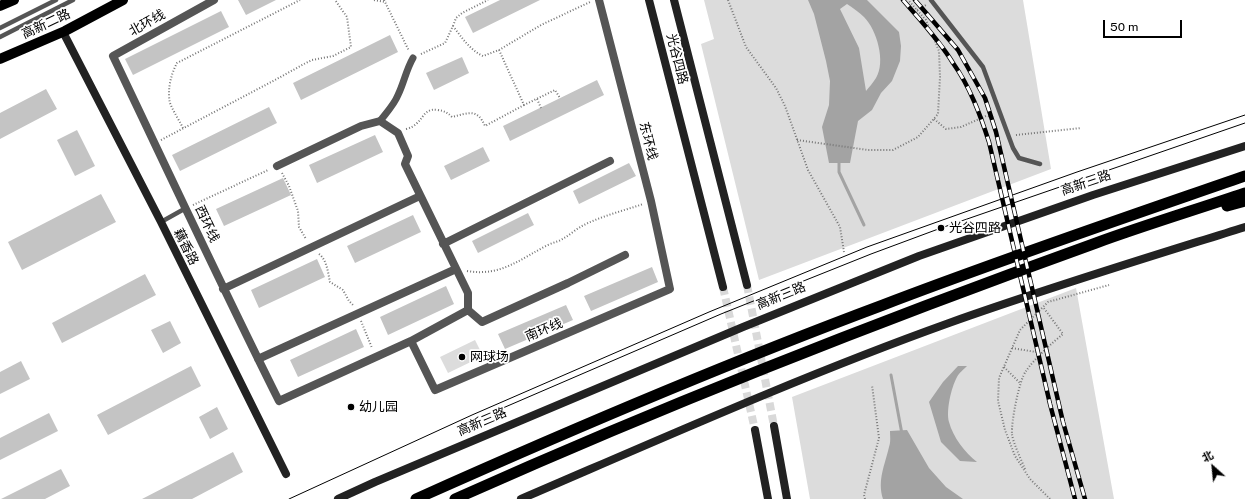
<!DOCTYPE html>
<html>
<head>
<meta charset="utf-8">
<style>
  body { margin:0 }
  #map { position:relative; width:1245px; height:499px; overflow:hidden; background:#fff; font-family:"Public Sans","Noto Sans SC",sans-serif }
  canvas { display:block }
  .north { position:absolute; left:1193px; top:447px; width:40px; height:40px; -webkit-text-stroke:3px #fff; paint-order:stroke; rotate:333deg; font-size:11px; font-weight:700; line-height:16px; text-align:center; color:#000 }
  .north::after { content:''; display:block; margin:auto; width:14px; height:18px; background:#000; clip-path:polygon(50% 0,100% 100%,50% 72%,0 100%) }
  .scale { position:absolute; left:1103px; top:20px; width:79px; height:18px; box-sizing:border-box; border:2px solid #000; border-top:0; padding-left:5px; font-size:12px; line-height:14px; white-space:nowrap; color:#000; -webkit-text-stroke:3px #fff; paint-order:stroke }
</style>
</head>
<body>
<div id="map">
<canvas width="1245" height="499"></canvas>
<div class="north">北</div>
<div class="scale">50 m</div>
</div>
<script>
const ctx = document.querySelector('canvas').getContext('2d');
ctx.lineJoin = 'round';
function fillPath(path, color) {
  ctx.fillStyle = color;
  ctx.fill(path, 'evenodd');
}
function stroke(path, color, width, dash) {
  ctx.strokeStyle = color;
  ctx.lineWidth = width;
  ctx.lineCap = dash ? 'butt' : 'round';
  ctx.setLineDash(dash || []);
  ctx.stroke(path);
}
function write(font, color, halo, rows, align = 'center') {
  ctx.font = font + ' "Public Sans","Noto Sans SC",sans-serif';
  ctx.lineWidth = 3.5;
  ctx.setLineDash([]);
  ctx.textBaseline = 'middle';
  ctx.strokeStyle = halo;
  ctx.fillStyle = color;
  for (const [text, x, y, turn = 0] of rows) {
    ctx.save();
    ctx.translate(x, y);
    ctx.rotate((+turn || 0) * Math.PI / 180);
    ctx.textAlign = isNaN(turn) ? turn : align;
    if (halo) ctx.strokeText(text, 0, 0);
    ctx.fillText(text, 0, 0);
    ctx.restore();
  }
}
fillPath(new Path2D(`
  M704,0H1023L1051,169L759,280L701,44L714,39Z
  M1076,288L1114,499H810L792,397Z
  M475,340L483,356L448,373L440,357Z`), '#dcdcdc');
fillPath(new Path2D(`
  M808,0H867L899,32L901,46L900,61L892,81L881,93L872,110L858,121L850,163H829L822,127L829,105L830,81L826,61L814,14ZM847,4C853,8 859,12 864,17C877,30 886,62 876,78C873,83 869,87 866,91L859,48L840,9Z
  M958,366H967C964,369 959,373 957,377C951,388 946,411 949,422C953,437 965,453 977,462L960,461L941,442L929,402L943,382Z
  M907,430L929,468L946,487L963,499H883C877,480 885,465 889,447C891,442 890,436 890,431Z`), '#a3a3a3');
stroke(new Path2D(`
  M839,160V172L864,225
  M891,375L902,434`), '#a3a3a3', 3);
fillPath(new Path2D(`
  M238,0H276L246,15Z
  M500,0H540L473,33L465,17Z
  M221,11L229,27L133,75L125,59Z
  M390,35L398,52L301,100L293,83Z
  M462,57L469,73L434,90L426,73Z
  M597,80L604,95L510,141L503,126Z
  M46,89L57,109L0,139V113Z
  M269,107L277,123L180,171L172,155Z
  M77,130L95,166L75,176L57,140Z
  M375,135L383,152L317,183L309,165Z
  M483,147L490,161L451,180L444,166Z
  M629,163L636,176L579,204L573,191Z
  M283,178L291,195L224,226L216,209Z
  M101,194L116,222L22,270L8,242Z
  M528,213L534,225L478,253L472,241Z
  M413,215L421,232L355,263L347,246Z
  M317,259L325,277L259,308L251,290Z
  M652,267L658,282L591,311L584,296Z
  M145,274L156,295L62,343L52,323Z
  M446,286L454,304L388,335L380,317Z
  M566,305L573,320L505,349L498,334Z
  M170,321L181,343L163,353L151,330Z
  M356,329L364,347L298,377L290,360Z
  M21,361L30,379L0,394V372Z
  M191,366L201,386L108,435L97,415Z
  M217,407L228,429L210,439L199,417Z
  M49,413L58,431L0,460V438Z
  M233,452L243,472L192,499H142Z
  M61,469L70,486L45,499H1Z`), '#c4c4c4');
stroke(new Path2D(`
  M747,285L774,426
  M723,287L755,430`), '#d9d9d9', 8, [8, 4]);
stroke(new Path2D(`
  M374,0L386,2
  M384,0L409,51
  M728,0L746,47L776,88L785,106L808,170L840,227L844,252
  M917,10L926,5
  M453,26L456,18L462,13L488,0
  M499,50L524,105L555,90L560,98
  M421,54L445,43L453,26C462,38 470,50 483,56L499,50L541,25L590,2
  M537,99L541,108
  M934,119L946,129L961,127L986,116L994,117
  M183,128C179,120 173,111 170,103C167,90 171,74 177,63L300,0
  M406,129C424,125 421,107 438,110C444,111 447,112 452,117C469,113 477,108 485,126L524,105
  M1016,135L1081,128
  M161,140L275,80L304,64L312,60L333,56L351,47L347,17L335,0
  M797,140L868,150H893L918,137L938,114L940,77L939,51L926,20L908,0
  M282,173L289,186L298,211L299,227L306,239
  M193,205L268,170
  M319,254C327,260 328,273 330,282L343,290L349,301L354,306
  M467,271C502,277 521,258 550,244C555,242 560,241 564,238C570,235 576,229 582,226C601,216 623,211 643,204
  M361,321L372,348
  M1012,348L1042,353
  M1004,367L1021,384
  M1025,469C1021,459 1013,443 1012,434C1011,423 1019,380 1026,371C1035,358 1052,343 1063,334L1043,307
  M865,499L864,495L879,438L872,385
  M1050,499L1030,479L1015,456L1005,430L998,401L999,378L1020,330L1048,302L1109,285`), '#777', 2, [1, 2]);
stroke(new Path2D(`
  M931,0L983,67L1013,148L1019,158L1040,164
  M0,28L56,0
  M0,37L73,0
  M161,222L186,208`), '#555', 4.5);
stroke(new Path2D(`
  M380,121C386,113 394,105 398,95C404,83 406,70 413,58`), '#555', 7);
stroke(new Path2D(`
  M214,0L113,56C168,171 222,287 279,401L411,341L435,390L670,289L651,201L599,0
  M277,166L361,126L380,121L398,133L408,156L405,164L468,293V310
  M443,244L610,161
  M223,289L420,196
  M411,341L468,310L482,322L568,283L625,255
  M258,359L456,269`), '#555', 8);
stroke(new Path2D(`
  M649,0L723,287
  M674,0L747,285
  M63,32L161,222L286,474
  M774,426L787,499
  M755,430L768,499
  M338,499L375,482L743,327L919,256L1093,195L1245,146
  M521,499C663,438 804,375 949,323C1047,288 1146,258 1245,227`), '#222', 8);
stroke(new Path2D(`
  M0,6L14,0
  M0,59L65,31L123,0`), '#000', 10);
stroke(new Path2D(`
  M1227,206L1245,201
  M416,499C570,430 725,364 883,305C1003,259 1124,218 1245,176
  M455,499C665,405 879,321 1096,243C1145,225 1195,210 1245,193`), '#000', 11);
stroke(new Path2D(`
  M489,414L721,314L871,254L941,228L1245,123
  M289,499L472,415L709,312L867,247L1077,172L1245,115`), '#000', 1);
const rail = new Path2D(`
  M903,0C920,20 939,40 953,63C970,87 980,114 989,142L1050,404L1075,499
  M915,0L958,50L985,98L996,132L1063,422L1085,499`);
stroke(rail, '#000', 4.5);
stroke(rail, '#fff', 3, [9]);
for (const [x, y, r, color] of [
  [941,228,4,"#000"],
  [462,357,4,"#000"],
  [351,407,4,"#000"]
]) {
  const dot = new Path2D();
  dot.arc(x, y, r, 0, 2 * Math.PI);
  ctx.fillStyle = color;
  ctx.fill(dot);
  stroke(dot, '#fff', 1.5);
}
write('13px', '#000', '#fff', [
  ["北环线",147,23,-29],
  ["高新二路",46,24,-25],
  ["光谷四路",677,59,76],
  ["东环线",648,141,76],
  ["高新三路",1086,183,-19],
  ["西环线",207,224,65],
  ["藕香路",186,247,64],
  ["高新三路",781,296,-22],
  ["南环线",544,330,-23],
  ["高新三路",482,422,-23]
]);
write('13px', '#000', '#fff', [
  ["光谷四路",949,228],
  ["网球场",470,357],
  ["幼儿园",359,407]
], 'left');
</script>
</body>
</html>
